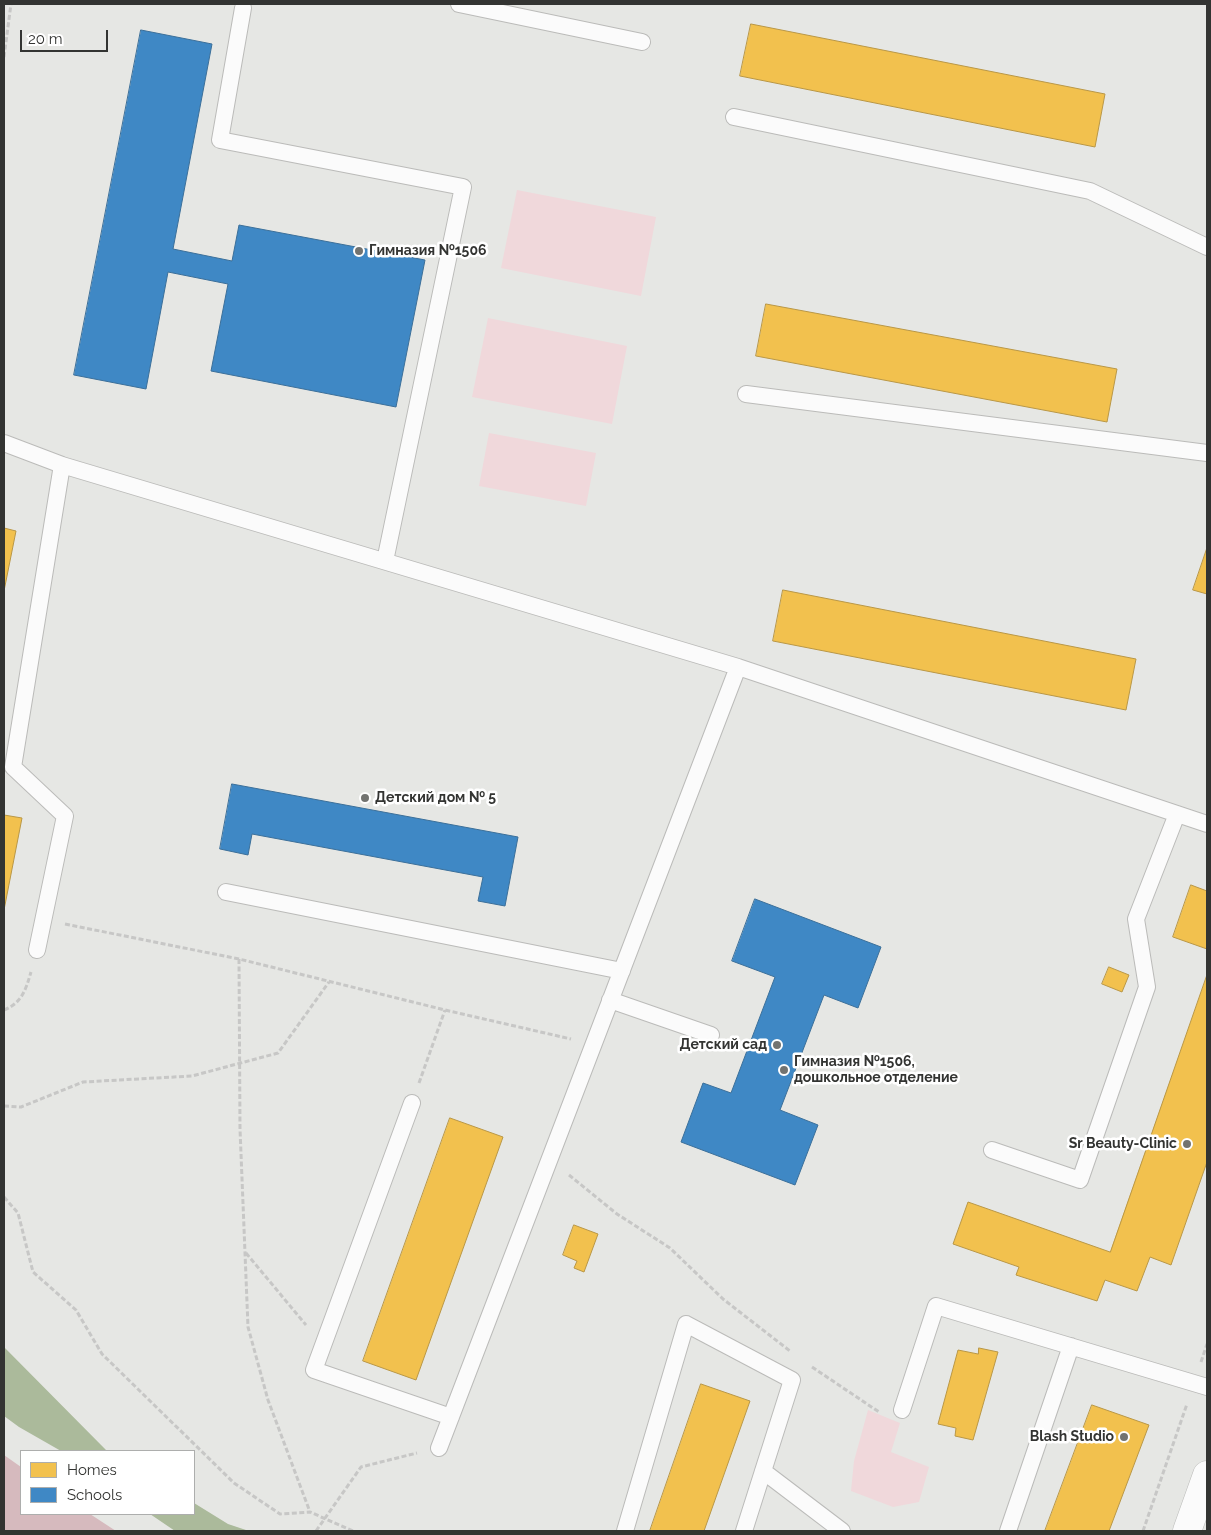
<!DOCTYPE html>
<html>
<head>
<meta charset="utf-8">
<style>
  body { margin:0 }
  #map { position:relative; width:1211px; height:1535px; overflow:hidden; background:#e6e7e4; font-family:Raleway,sans-serif }
  canvas { display:block }
  .frame { position:absolute; inset:0; border:5px solid #333432; pointer-events:none }
  .legend { position:absolute; left:20px; top:1450px; width:175px; height:65px; box-sizing:border-box; background:#fff; border:1px solid #adaead; margin:0; padding:6px 9px; list-style:none; font-size:15px; color:#333432 }
  .legend li { display:flex; align-items:center; gap:10px; height:25px }
  .legend b { width:25px; border:1px solid #adaead }
  .scale { position:absolute; left:20px; top:30px; width:88px; height:22px; box-sizing:border-box; border:2px solid #333432; border-top:0; padding-left:6px; font-size:15px; line-height:18px; white-space:nowrap; color:#333432; -webkit-text-stroke:4px #fff; paint-order:stroke }
</style>
</head>
<body>
<div id="map">
<canvas width="1211" height="1535"></canvas>
<div class="frame"></div>
<ul class="legend">
<li><b style="height:14px;background:#f2c14e"></b>Homes</li>
<li><b style="height:14px;background:#3f88c5"></b>Schools</li>
</ul>
<div class="scale">20 m</div>
</div>
<script>
const ctx = document.querySelector('canvas').getContext('2d');
ctx.lineJoin = 'round';
function fillPath(path, color) {
  ctx.fillStyle = color;
  ctx.fill(path, 'evenodd');
}
function stroke(path, color, width, dash) {
  ctx.strokeStyle = color;
  ctx.lineWidth = width;
  ctx.lineCap = dash ? 'butt' : 'round';
  ctx.setLineDash(dash || []);
  ctx.stroke(path);
}
function write(font, color, halo, rows, align = 'center') {
  ctx.font = font + ' Raleway,sans-serif';
  ctx.lineWidth = 5;
  ctx.setLineDash([]);
  ctx.textBaseline = 'middle';
  ctx.strokeStyle = halo;
  ctx.fillStyle = color;
  for (const [text, x, y, turn = 0] of rows) {
    ctx.save();
    ctx.translate(x, y);
    ctx.rotate((+turn || 0) * Math.PI / 180);
    ctx.textAlign = isNaN(turn) ? turn : align;
    if (halo) ctx.strokeText(text, 0, 0);
    ctx.fillText(text, 0, 0);
    ctx.restore();
  }
}
fillPath(new Path2D(`
  M517,190L656,217L641,296L501,268Z
  M488,318L627,346L612,424L472,397Z
  M489,433L596,453L586,506L479,486Z
  M868,1410L900,1423L891,1452L929,1467L919,1502L893,1507L851,1491L854,1461Z`), '#f0d8db');
fillPath(new Path2D(`
  M4,1455L21,1467V1514H90L116,1531H4Z`), '#d6babe');
fillPath(new Path2D(`
  M4,1347L106,1450L108,1451H61L19,1427L4,1416Z
  M194,1503L228,1524L249,1531H175L150,1514H194Z`), '#abba9b');
const homes = new Path2D(`
  M751,24L1105,94L1095,147L740,76Z
  M766,304L1117,369L1107,422L756,356Z
  M4,528L16,531L4,591Z
  M1207,548V594L1193,590Z
  M783,590L1136,659L1126,710L773,641Z
  M4,815L22,818L4,910Z
  M1191,885L1207,891V949L1173,937Z
  M1109,967L1129,975L1122,992L1102,984Z
  M1207,975V1162L1171,1265L1150,1257L1137,1291L1105,1280L1097,1301L1016,1275L1019,1267L953,1244L968,1202L1110,1252Z
  M450,1118L503,1137L416,1380L363,1361Z
  M574,1225L598,1234L584,1272L574,1268L577,1261L563,1255Z
  M979,1348L998,1352L973,1440L955,1436L956,1428L938,1424L958,1350L978,1354Z
  M701,1384L750,1401L704,1531H650Z
  M1092,1405L1149,1425L1109,1531H1045Z`);
fillPath(homes, '#f2c14e');
stroke(homes, '#b99746', 1);
const schools = new Path2D(`
  M141,30L212,44L173,249L232,261L239,225L425,260L396,407L211,371L228,284L168,272L146,389L74,375Z
  M232,784L518,837L505,906L478,901L483,877L252,834L248,855L220,849Z
  M755,899L881,947L858,1008L824,995L780,1110L818,1125L795,1185L681,1142L703,1083L731,1093L775,977L732,961Z`);
fillPath(schools, '#3f88c5');
stroke(schools, '#3b6f99', 1);
const lane = new Path2D(`
  M459,4L642,42
  M243,8L220,140L463,187L385,561
  M734,117L1090,191L1207,247
  M746,394L1207,453
  M4,443L62,465L738,667L1207,824
  M226,892L622,971
  M37,950L65,816L13,767L62,465
  M610,1000L711,1035
  M412,1103L314,1370L451,1417
  M992,1150L1080,1180L1147,987L1136,919L1177,814
  M902,1410L936,1306L1207,1387
  M439,1448L738,667
  M763,1471L842,1531
  M625,1531L686,1324L792,1380L744,1531
  M1008,1531L1071,1346`);
const street = new Path2D(`
  M1187,1531L1207,1475`);
stroke(lane, '#bbbbb9', 18);
stroke(street, '#bbbbb9', 29);
stroke(new Path2D(`
  M4,57L11,4
  M65,924L239,959L445,1010L571,1039
  M239,959L240,1129L248,1327L268,1400L310,1512
  M4,1010C22,1003 26,989 31,972
  M419,1083L445,1010
  M4,1106L21,1107L83,1082L192,1076L278,1053L329,982
  M569,1175L617,1214L670,1248L723,1299L790,1351
  M4,1197L18,1213L33,1272L76,1310L102,1354L234,1483L280,1514L310,1512L353,1531
  M246,1253L306,1325
  M1201,1362L1207,1344
  M812,1367L879,1412
  M316,1531L361,1467L417,1453
  M1143,1531L1187,1404`), '#c7c7c6', 3, [5, 2.5]);
stroke(lane, '#fbfbfb', 16);
stroke(street, '#fbfbfb', 28);
for (const [x, y, r, color] of [
  [359,251,5,"#727370"],
  [365,798,5,"#727370"],
  [777,1045,5,"#727370"],
  [784,1070,5,"#727370"],
  [1187,1144,5,"#727370"],
  [1124,1437,5,"#727370"]
]) {
  const dot = new Path2D();
  dot.arc(x, y, r, 0, 2 * Math.PI);
  ctx.fillStyle = color;
  ctx.fill(dot);
  stroke(dot, '#fff', 2);
}
write('bold 14px', '#333432', '#fff', [
  ["Гимназия №1506",369,251],
  ["Детский дом № 5",375,798],
  ["Детский сад",767,1045,"right"],
  ["Гимназия №1506,",794,1062],
  ["дошкольное отделение",794,1078],
  ["Sr Beauty-Clinic",1177,1144,"right"],
  ["Blash Studio",1114,1437,"right"]
], 'left');
</script>
</body>
</html>
